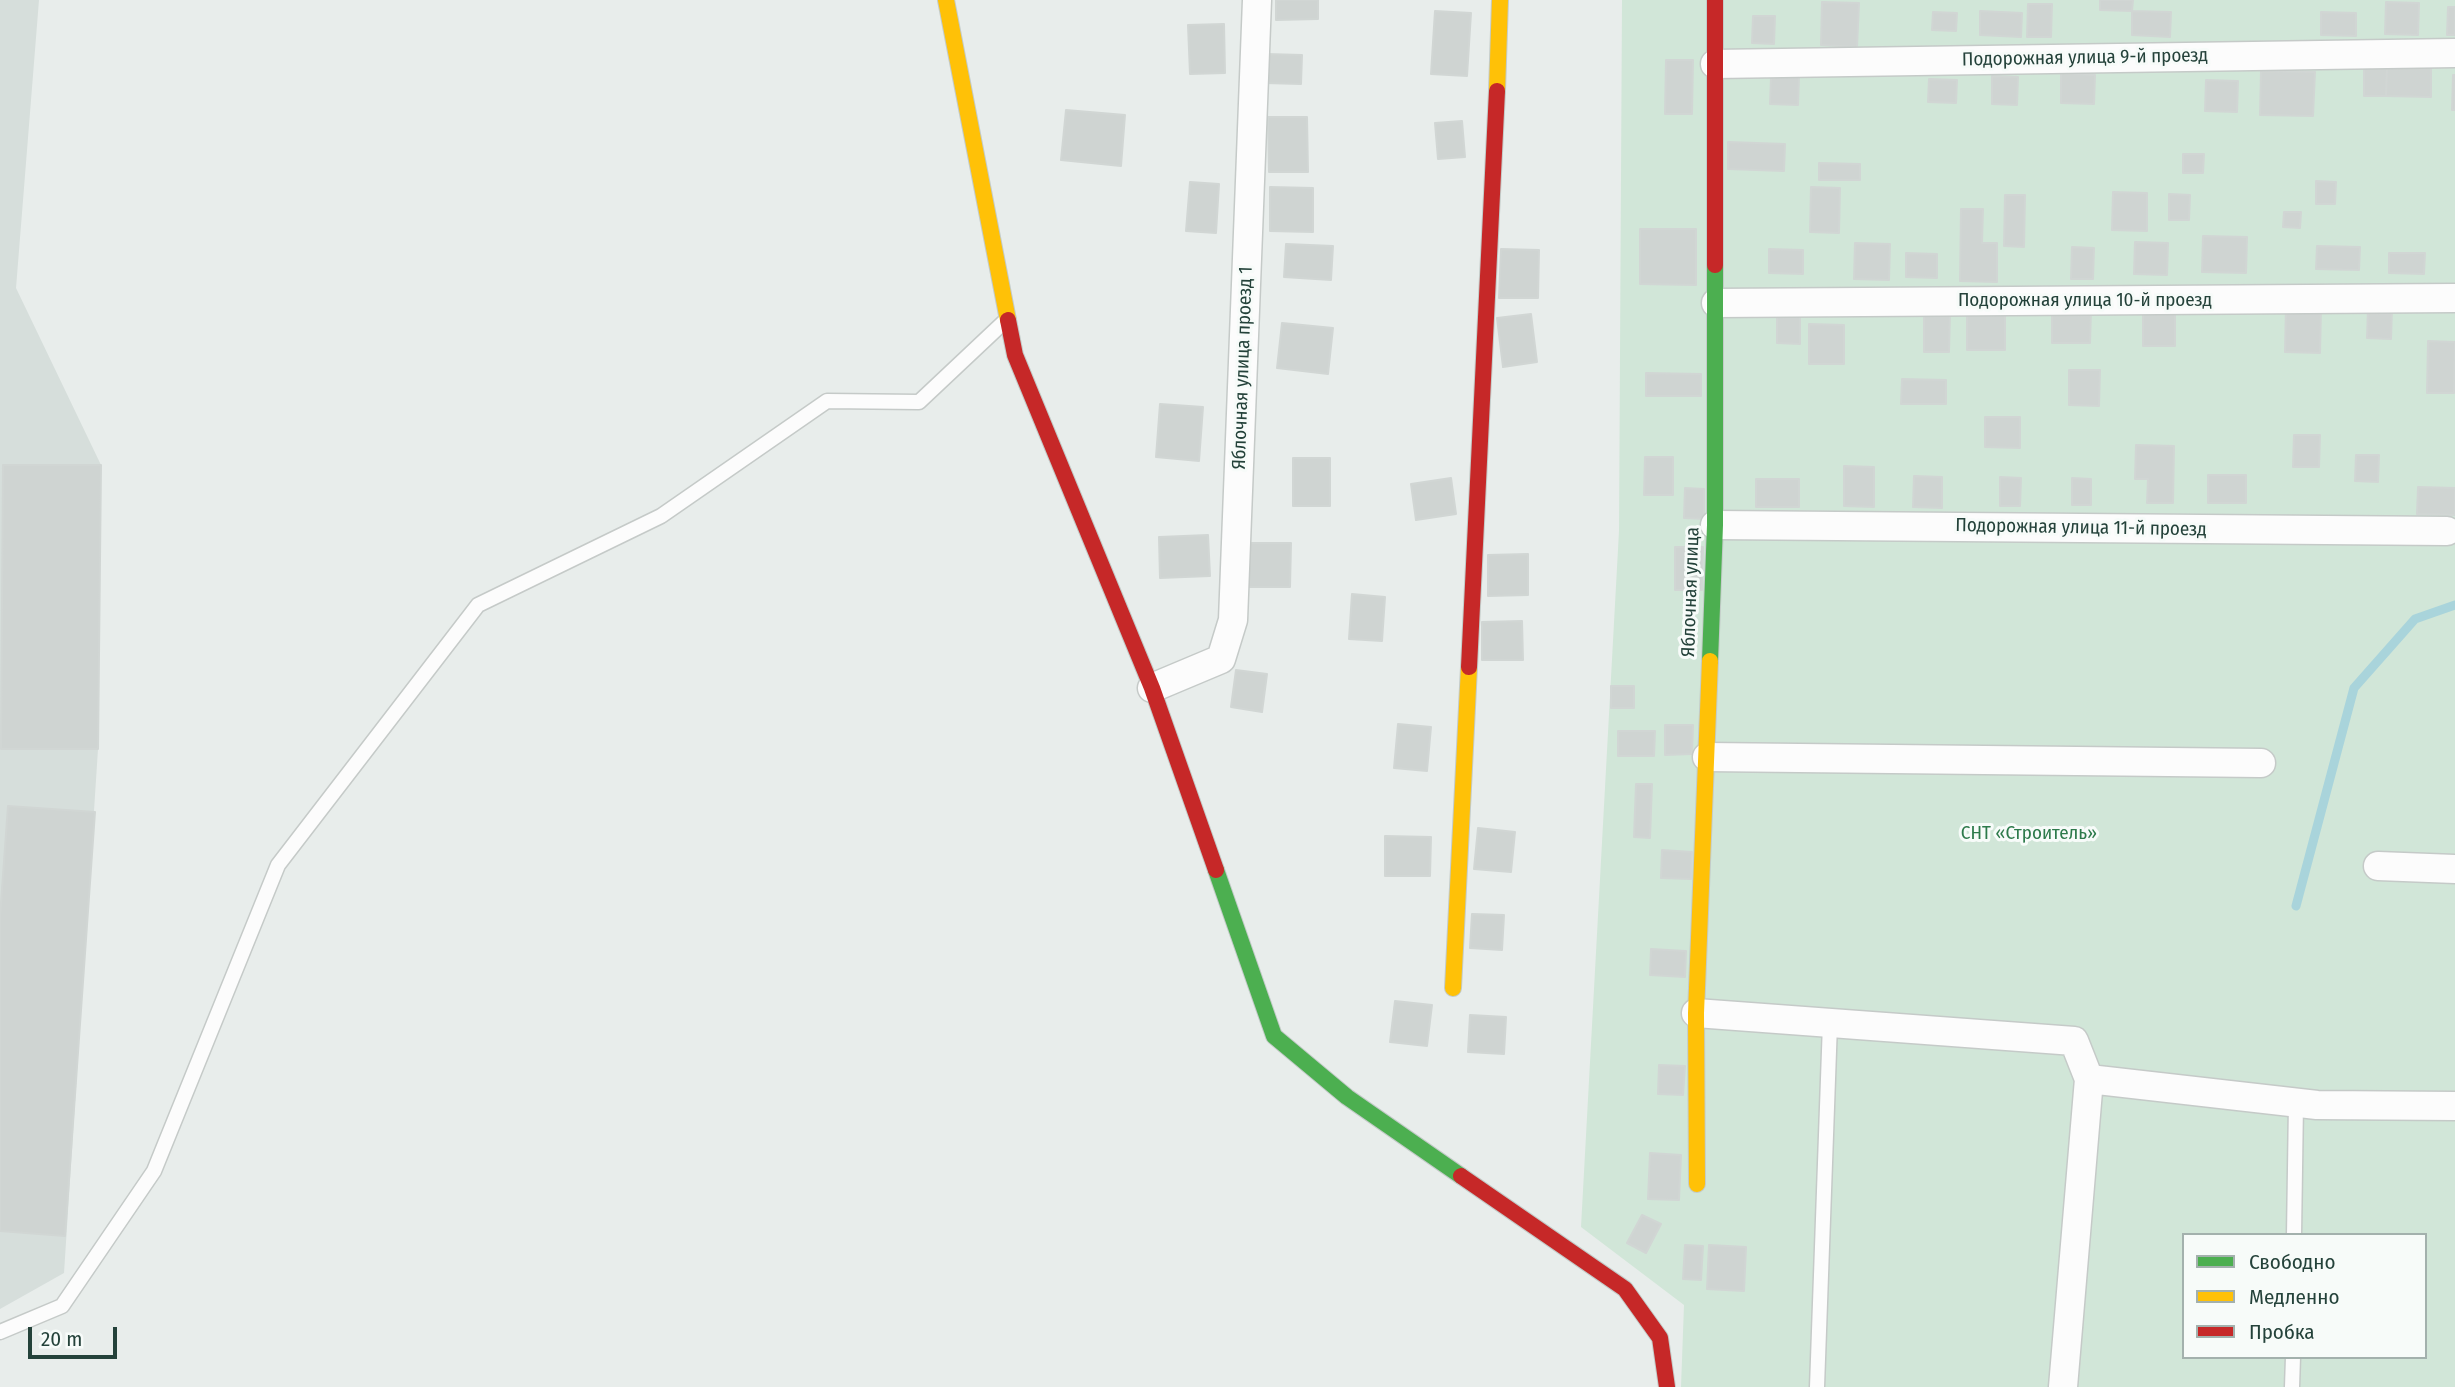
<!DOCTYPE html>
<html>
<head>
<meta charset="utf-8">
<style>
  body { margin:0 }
  #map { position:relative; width:2455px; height:1387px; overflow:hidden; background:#e8edeb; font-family:"Fira Sans Condensed",sans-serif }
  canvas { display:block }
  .legend { position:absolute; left:2182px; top:1233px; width:245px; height:126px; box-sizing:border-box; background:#f7fbf9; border:2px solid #a3b1ad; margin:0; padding:9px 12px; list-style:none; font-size:21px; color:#24423a }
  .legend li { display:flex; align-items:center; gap:14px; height:35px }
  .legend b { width:35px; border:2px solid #a3b1ad }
  .scale { position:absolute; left:28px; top:1327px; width:89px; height:32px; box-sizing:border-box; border:4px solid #24423a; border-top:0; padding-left:9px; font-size:21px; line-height:24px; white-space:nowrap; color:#24423a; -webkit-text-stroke:5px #f7fbf9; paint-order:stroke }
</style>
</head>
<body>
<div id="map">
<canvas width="2455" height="1387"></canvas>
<ul class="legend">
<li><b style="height:9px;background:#4caf50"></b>Свободно</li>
<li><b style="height:9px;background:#ffc107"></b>Медленно</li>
<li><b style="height:9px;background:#c62828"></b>Пробка</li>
</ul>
<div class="scale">20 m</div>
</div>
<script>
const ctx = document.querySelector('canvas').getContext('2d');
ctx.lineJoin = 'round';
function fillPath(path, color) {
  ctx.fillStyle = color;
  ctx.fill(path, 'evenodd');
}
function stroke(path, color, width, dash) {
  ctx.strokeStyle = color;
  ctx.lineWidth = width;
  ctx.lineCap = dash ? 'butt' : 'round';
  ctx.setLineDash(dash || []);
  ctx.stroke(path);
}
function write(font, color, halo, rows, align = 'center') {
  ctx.font = font + ' "Fira Sans Condensed",sans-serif';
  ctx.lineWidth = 6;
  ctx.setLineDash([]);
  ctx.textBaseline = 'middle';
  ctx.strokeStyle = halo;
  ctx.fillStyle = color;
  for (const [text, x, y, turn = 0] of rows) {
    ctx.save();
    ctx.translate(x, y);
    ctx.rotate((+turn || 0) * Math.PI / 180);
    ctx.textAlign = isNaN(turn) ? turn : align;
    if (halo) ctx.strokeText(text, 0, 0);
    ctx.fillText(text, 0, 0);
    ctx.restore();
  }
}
fillPath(new Path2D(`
  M0,0H39L16,288L101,465L98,749L64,1273L0,1309Z`), '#d6dedb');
fillPath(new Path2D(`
  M1622,0H2455V1387H1681L1684,1305L1581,1227L1619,531ZM2184,1235H2425V1357H2184Z`), '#d1e6d8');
stroke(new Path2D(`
  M2296,906L2354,688L2415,619L2455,605`), '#a9d4db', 9);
const building = new Path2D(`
  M1276,0H1318V19L1276,20Z
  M2100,0H2133L2132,11L2100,10Z
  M1822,2L1859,3L1857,47L1821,45Z
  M2386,2L2419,3L2418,35L2385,34Z
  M2028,4H2052L2051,37H2027Z
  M2448,7H2455V35H2447Z
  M1435,11L1471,13L1467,76L1431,74Z
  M1980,11L2022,13L2021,37L1980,35Z
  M2132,11L2171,12L2170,37L2132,35Z
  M1933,12L1957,13L1956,31L1932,30Z
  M2321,12L2356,13V36L2321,35Z
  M1753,16H1775L1774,44L1752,43Z
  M1224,24L1225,73L1190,74L1188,25Z
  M1266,54L1302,55L1301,84L1265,83Z
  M1666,60H1693L1692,114H1665Z
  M2364,64L2387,65L2386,96H2364Z
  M2387,67L2431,68V97L2386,96Z
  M2261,71L2315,72L2313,116L2260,115Z
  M2061,73L2095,75L2094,104L2061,103Z
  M2453,75H2455V110H2452Z
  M1992,76L2018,77L2017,105L1992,104Z
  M1771,77H1799L1798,105L1770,104Z
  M1929,79L1957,80L1956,103L1928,102Z
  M2206,80L2238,81L2237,112L2205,111Z
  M1066,110L1125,115L1121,166L1061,160Z
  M1268,117H1307L1308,172H1269Z
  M1462,121L1465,157L1438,159L1435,123Z
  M1728,142L1785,144L1784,171L1728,169Z
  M2183,154H2204L2203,173H2183Z
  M1819,163L1860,164V180H1819Z
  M2316,181L2336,182L2335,204H2316Z
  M1190,182L1219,184L1216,233L1186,231Z
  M1270,187L1313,188V232L1270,231Z
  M1811,187L1840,188L1839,233L1810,232Z
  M2113,192L2147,193V231L2112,230Z
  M2169,194L2190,195L2189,220H2169Z
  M2005,195H2025L2024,247L2004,246Z
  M1961,209H1983L1982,243H1997V282L1960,281Z
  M2284,212H2301L2300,228L2283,227Z
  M1640,229H1696V285L1640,284Z
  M2203,236L2247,237L2246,273L2202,272Z
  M2135,242L2168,243L2167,275L2134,274Z
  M1855,243L1890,244L1889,280L1854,279Z
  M1286,244L1333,246L1331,280L1284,277Z
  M2317,246L2360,247L2359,270L2316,269Z
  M2072,247L2094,248L2093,279H2071Z
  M1501,249L1539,250L1538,298H1499Z
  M1769,249L1803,250V274L1769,273Z
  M1906,253L1937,254V278L1906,277Z
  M2389,253H2425L2424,274L2389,273Z
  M2286,307L2321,308L2320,353L2285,352Z
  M2143,308L2175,309V346H2143Z
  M2368,308L2392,309L2391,339L2367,338Z
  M2052,309L2091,310L2090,343H2052Z
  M1531,314L1537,362L1503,367L1497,318Z
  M1924,314H1950L1949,352H1924Z
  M1967,314L2005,315V350H1967Z
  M1777,315H1800V344L1777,343Z
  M1282,323L1333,328L1328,374L1277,368Z
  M1809,324L1844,325V364H1809Z
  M2428,341L2455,342L2454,393H2427Z
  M2069,370H2100L2099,406L2069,405Z
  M1646,373L1701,374V396H1646Z
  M1902,379L1946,380V404H1901Z
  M1160,404L1203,407L1199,461L1156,457Z
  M1985,417H2020V448L1985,447Z
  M2294,435H2320L2319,467H2293Z
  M2136,445L2174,446L2173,503H2147L2148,479H2135Z
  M2356,455H2379L2378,482L2355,481Z
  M1645,457H1673V495H1644Z
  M1293,458H1330V506H1293Z
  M3,465H101L98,749H1Z
  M1844,466L1874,467V507L1844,506Z
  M2208,475H2246V503H2208Z
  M1914,476L1942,477V508L1913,507Z
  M2000,477L2021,478L2020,506H2000Z
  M1451,478L1456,514L1416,520L1411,484Z
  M2072,478L2091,479V505H2072Z
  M1756,479H1799V507H1756Z
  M2418,487L2455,488V515L2417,514Z
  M1685,488L1704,489V519L1684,518Z
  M1208,535L1210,576L1160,578L1159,537Z
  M1248,543H1291L1290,587H1248Z
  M1675,547H1703L1702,590H1675Z
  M1528,554V595L1488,596V555Z
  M1352,594L1385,597L1382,641L1349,639Z
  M1522,621L1523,660H1482V622Z
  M1236,670L1267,674L1262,712L1231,707Z
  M1611,686H1634V708H1611Z
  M1398,724L1431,727L1427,771L1394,768Z
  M1665,725H1693L1692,754L1665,755Z
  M1618,731H1655L1654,756H1618Z
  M1636,784H1652L1650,838L1634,837Z
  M8,806L95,812L65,1236L0,1231V917Z
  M1478,828L1515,832L1511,872L1474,869Z
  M1385,836L1431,837L1430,876H1385Z
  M1662,850L1692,852L1691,879L1661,878Z
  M1472,914L1504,915L1502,950L1470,948Z
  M1651,949L1686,951L1685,977L1650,975Z
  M1395,1001L1432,1005L1427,1046L1390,1042Z
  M1470,1015L1506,1017L1504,1054L1468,1052Z
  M1659,1065L1685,1066L1683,1095L1658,1094Z
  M1650,1153L1681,1155L1679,1200L1648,1199Z
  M1642,1215L1661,1224L1646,1253L1627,1243Z
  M1685,1245L1703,1246L1701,1280L1683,1279Z
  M1709,1245L1746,1247L1744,1291L1707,1289Z`);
fillPath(building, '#cfd4d2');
stroke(building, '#d1d6d4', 2);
const lane = new Path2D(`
  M2294,1235L2296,1103
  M0,1332L62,1306L154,1171L278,865L478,605L661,516L827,401L919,402L1004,322
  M1817,1387L1830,1023
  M2292,1387L2293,1357`);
const street = new Path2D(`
  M1715,64L2455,53
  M1716,303L2455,298
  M1715,525L2447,531
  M1152,688L1221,659L1233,620L1257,0
  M1707,757L2261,763
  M2378,866L2455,869
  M1696,1013L2074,1041L2089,1079L2317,1105L2455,1106
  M2063,1387L2089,1079`);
const fast = new Path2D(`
  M1710,661L1715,525V265
  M1216,870L1274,1036L1347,1097L1461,1176`);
const slow = new Path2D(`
  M946,0L1008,320
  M1497,91L1500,0
  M1453,988L1469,667
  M1697,1184L1696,1013L1710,661`);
const jam = new Path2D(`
  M1715,0V265
  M1008,320L1015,355L1152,688L1216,870
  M1469,667L1497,91
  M1461,1176L1625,1289L1660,1338L1667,1387`);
stroke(lane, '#c5cac8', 17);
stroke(street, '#c5cac8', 31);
stroke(fast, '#c3cbc8', 18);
stroke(slow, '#c3cbc8', 18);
stroke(jam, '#c3cbc8', 18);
stroke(lane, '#fcfcfc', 14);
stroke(street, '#fcfcfc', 28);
stroke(fast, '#4caf50', 16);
stroke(slow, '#ffc107', 16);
stroke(jam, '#c62828', 16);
write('19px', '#24423a', '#f7fbf9', [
  ["Подорожная улица 9-й проезд",2085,58,-1],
  ["Подорожная улица 10-й проезд",2085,301],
  ["Яблочная улица проезд 1",1243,368,-88],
  ["Подорожная улица 11-й проезд",2081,528,1],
  ["Яблочная улица",1691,592,-88]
]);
write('19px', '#2d7a4b', '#f7fbf9', [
  ["СНТ «Строитель»",2029,834]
]);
</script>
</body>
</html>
